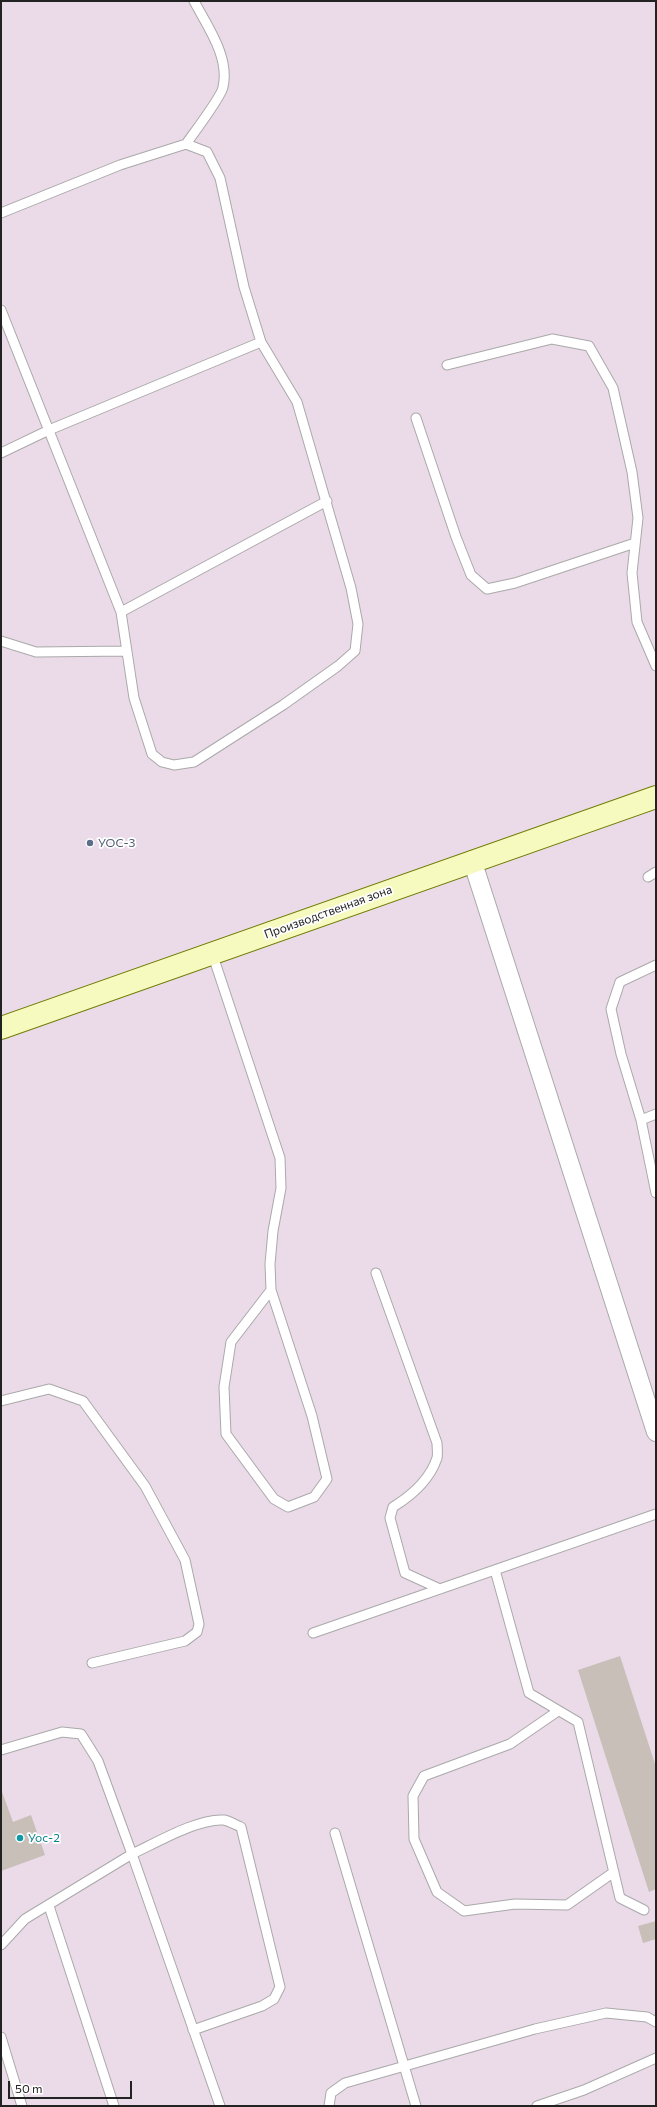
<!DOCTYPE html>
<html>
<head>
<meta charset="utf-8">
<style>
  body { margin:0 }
  #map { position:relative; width:657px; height:2107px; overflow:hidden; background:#f2efe9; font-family:Commissioner,sans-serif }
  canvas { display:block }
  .frame { position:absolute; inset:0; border:2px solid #222; pointer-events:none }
  .scale { position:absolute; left:8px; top:2081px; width:124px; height:18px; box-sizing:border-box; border:2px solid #222; border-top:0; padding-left:5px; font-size:12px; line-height:14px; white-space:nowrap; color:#222; -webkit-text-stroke:3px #fff; paint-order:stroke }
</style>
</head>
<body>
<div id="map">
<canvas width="657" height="2107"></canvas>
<div class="frame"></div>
<div class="scale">50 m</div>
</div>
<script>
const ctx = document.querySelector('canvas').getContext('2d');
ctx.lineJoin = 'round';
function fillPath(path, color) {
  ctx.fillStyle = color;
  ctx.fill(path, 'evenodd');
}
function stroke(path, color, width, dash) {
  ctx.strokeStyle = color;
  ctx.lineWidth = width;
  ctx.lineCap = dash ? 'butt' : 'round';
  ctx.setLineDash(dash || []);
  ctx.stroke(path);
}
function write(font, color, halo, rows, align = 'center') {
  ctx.font = font + ' Commissioner,sans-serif';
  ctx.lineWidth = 3.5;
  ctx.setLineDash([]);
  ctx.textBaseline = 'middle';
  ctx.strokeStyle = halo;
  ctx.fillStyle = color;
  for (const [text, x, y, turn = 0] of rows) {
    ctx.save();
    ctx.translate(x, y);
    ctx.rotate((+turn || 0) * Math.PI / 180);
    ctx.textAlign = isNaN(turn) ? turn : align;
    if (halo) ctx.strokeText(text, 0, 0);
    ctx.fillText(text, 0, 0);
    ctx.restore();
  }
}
fillPath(new Path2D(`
  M1,1H656V2106H1Z`), '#ebdbe8');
fillPath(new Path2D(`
  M620,1656L656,1767V1889L649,1892L578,1670Z
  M1,1789L13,1822L31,1815L45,1855L1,1871Z
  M656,1921V1939L643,1943L638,1926Z`), '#c7bfb8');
const lane = new Path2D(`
  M186,144C193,134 222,96 223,87C230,57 207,26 194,1
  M1,213L120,165L186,144L207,152L220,178L244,287L261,342L297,402L351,588L358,624L355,651L338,666L283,705L194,762L174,765L162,762L152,754L134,698L121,612L1,310
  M447,365L552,339L589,346L613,388L632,472L638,518L632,573L637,622L656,666
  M416,418L456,537L471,575L487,589L515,583L635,543
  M1,453L49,430L261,342
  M121,612L327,501
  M1,641L36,652L127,651
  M648,877L656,872
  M212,953L280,1158L281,1188L273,1231L270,1264L271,1290L312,1416L327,1479L314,1497L288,1507L274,1499L226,1434L224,1387L231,1342L271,1290
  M656,965L620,982L611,1009L621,1054L641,1120L656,1193
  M641,1120L656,1114
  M376,1273L437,1443C437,1447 438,1454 437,1458C430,1479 411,1496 393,1507L390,1518L405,1573L440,1589
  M1,1401L49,1389L83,1401L145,1486L185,1560L199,1624L197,1632L185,1641L92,1663
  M495,1570L529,1693L578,1722L620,1898L644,1910
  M313,1633L656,1514
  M558,1711L510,1744L424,1776L413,1796L414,1839L437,1892L464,1911L515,1904L567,1905L614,1872
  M1,1750L62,1732L81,1734L98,1761L132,1854C156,1843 198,1818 224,1820C229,1821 236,1825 241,1827L280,1987L274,1999L262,2006L193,2030
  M335,1833L416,2106
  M49,1906L114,2106
  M1,1945L25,1919L132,1854L220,2106
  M1,2037L22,2106
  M329,2106L331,2093L345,2083L535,2029L606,2013L647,2017L656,2022
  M537,2106L584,2090L656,2058`);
const street = new Path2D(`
  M472,860L656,1432`);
const secondary = new Path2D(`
  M1,1028L656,797`);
stroke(lane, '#a9a9a9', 11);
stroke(street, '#a9a9a9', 20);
stroke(secondary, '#707d05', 24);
stroke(lane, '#fff', 9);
stroke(street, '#fff', 18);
stroke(secondary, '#f7fabf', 22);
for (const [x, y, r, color] of [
  [90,843,4,"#5c6f8a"],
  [20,1838,4,"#0f9aa8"]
]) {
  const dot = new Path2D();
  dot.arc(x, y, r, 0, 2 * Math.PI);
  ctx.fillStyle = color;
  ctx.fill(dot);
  stroke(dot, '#fff', 1.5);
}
write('12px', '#4e5e75', '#fff', [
  ["УОС-3",98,843]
], 'left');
write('12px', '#222', '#fff', [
  ["Производственная зона",328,912,-20]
]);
write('12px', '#0d838f', '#fff', [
  ["Уос-2",28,1838]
], 'left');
</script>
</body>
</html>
